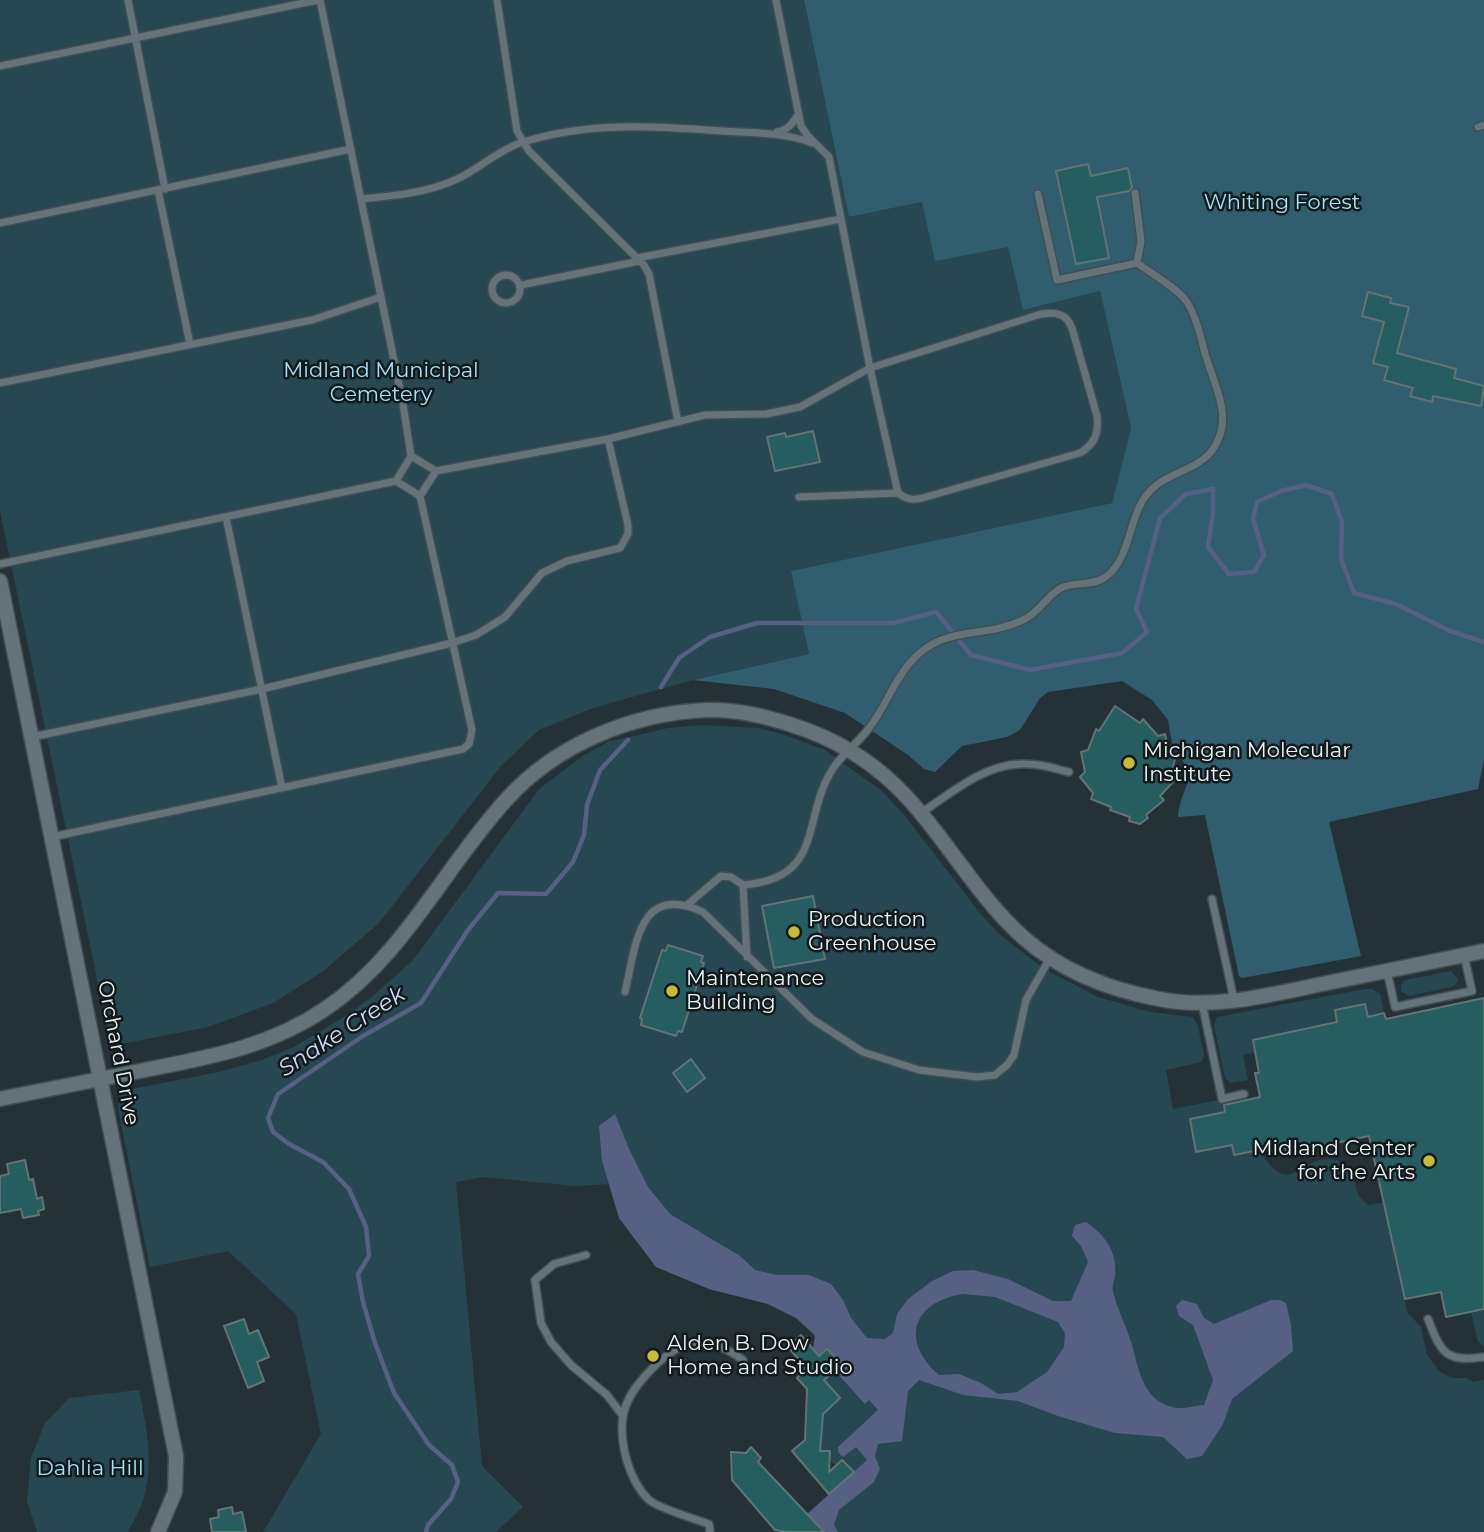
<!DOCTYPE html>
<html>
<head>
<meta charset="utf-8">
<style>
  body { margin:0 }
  canvas { display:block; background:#243237 }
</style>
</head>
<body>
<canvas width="1484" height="1532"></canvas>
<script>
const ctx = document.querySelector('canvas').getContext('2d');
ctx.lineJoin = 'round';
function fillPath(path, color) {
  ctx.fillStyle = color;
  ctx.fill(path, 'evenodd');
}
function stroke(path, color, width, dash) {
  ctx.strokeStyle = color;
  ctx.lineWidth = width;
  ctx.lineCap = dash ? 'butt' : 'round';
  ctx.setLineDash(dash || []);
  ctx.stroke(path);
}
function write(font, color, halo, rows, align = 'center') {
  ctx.font = font + ' Montserrat,sans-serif';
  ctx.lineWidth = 5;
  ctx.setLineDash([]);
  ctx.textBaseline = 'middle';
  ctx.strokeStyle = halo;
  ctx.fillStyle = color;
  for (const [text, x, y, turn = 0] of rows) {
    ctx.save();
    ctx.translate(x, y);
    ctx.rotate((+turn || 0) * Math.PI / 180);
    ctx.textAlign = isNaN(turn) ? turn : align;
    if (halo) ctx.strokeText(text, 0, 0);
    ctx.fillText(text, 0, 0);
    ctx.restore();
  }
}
fillPath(new Path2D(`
  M0,0H804L849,217L922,202L1008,246L1023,310L1100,291L1131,428L1112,503L792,571L809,654L693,680L593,708L539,730L501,766L379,923L322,972L273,1003L208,1027L111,1046L0,511Z
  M701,725L759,728L785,735L825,750L882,791L905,816L980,913L999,934L1044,969L1098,997L1150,1012L1193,1017L1198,1026L1204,1056L1201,1062L1166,1070L1173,1109L1229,1098L1231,1104L1224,1105L1225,1112L1190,1119L1196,1152L1232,1145L1235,1155L1260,1150C1290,1205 1303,1148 1339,1161C1356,1167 1352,1184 1360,1197C1362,1200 1365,1202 1368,1205L1385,1202L1407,1312L1421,1327L1427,1355L1440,1372L1453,1378H1466L1473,1382L1484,1380V1532H821L822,1530L813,1520L809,1522L805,1516L853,1472L842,1460L836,1466L830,1460V1451H820L823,1414L840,1398L824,1380L842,1364L796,1318L768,1304L709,1289L656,1267L619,1218L610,1184L576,1186L483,1177L456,1182L482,1466L523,1507L496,1532H263L321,1434L296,1314L228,1251L150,1267L118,1108L119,1097L127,1090L219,1072L262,1060L294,1047L344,1017L372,997L413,960L540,788L583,756L608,742L668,728Z
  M1451,971L1458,979L1455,985L1451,987L1409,996L1401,991V984L1405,980Z
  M1365,989H1372L1380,994L1384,1013L1368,1017L1335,1010L1337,1022L1253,1040L1255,1052L1243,1055L1248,1080L1231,1083L1225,1078L1214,1026L1217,1017Z
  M1484,1309V1346L1478,1342L1471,1312Z
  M139,1390C146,1426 154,1460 144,1497C141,1509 133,1521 128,1532H37L27,1501L31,1458L45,1423L69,1398Z`), '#274753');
fillPath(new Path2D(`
  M804,0H1484V760L1478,789L1329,822L1361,956L1242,978L1239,976L1205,815L1178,817C1178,805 1186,787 1191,775L1172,743L1168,720L1152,700L1122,681L1048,692L1040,698L1020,730L1007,737L962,746L935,772L924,769L908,755L845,713L774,689L693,680L809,654L791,571L1112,503L1131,428L1100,291L1023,310L1008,247L935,261L922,202L849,217Z`), '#305e6f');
fillPath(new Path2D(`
  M615,1114L630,1151L648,1187L670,1214L740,1256L755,1270L777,1275H809L831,1284L843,1300L851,1318L867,1338L885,1339L893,1333L897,1314L908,1299L932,1281L953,1271L973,1270L1008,1279L1053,1301H1071L1088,1262L1081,1246L1072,1236L1075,1225L1086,1222C1104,1234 1118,1252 1115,1276C1114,1282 1112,1286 1113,1291C1117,1309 1126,1325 1131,1342C1139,1367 1141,1399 1172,1407C1181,1410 1195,1406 1204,1405L1213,1380L1193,1325L1179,1316L1176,1306L1182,1300L1197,1304L1204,1318L1214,1324L1271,1300H1280L1286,1303L1291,1325L1293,1351L1232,1399L1223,1424L1202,1456L1187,1459L1163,1437L1115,1433L1058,1416L1018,1401L963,1395L919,1380L908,1391L902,1441L878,1444L875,1456L880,1469L874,1482L839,1510L834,1525L838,1532H821L822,1530L813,1520L809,1522L805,1516L867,1460L856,1447L843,1457L838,1452V1447L878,1410L869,1400L865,1404L836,1372L843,1365L827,1350L819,1356L813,1349L815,1335L796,1318L768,1304L709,1289L656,1267L619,1218L602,1161L599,1126ZM963,1294L995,1297L1058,1322L1065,1333L1064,1347L1047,1372L1017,1392L998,1394L981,1383L959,1374L939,1375C900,1341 912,1302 963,1294Z`), '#566083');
stroke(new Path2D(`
  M661,687L679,658L710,637L757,623H893L936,612L971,655L1030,670L1122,653L1147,632L1136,609L1160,518L1186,494L1213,489V513L1208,547L1229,574L1254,572L1264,555L1253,519L1257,502L1281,491L1306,485L1332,494L1342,522L1341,559L1354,593L1396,604L1450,631L1484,642
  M426,1532L428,1525L451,1499L458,1482L452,1465L429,1445L394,1393L375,1343L363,1302L358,1274L369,1256L366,1227L349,1189L323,1162L289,1144L273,1132L268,1118L278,1094L363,1036L421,1003L468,930L498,893L546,894L573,862L584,835L587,805L600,770L628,740`), '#566083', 4.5);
const building = new Path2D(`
  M1088,164L1091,176L1128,168L1132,188L1129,191L1097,197L1109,258L1076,264L1056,171Z
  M1368,292L1391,298L1390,303L1409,307L1397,353L1456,369L1454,378L1484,386L1481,406L1433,396L1432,402L1410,396L1413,388L1384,380L1388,367L1373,363L1384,322L1362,316Z
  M813,431L820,462L775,471L767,437L785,433L786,437Z
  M1115,706L1140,723L1143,719L1158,736L1165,734L1169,753L1176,755L1171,775L1175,780L1160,796L1164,800L1146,815L1148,818L1140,824L1129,821L1130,817L1110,810L1111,807L1091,799L1093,793L1080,777L1085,772L1081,752L1088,750L1096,729L1099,731Z
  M813,896L825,959L774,968L762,906Z
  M668,945L703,956L701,962L704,963L682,1032L678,1031L676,1036L641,1025L642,1019L640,1018L662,950L666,951Z
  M1484,998V1309L1446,1317L1441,1292L1405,1299L1369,1136L1287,1153L1284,1145L1234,1155L1232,1145L1196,1152L1190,1119L1225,1112L1224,1105L1260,1097L1255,1073H1259L1253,1040L1337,1022L1335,1010L1365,1004L1368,1017L1384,1013L1386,1019Z
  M691,1059L705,1078L687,1092L673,1073Z
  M25,1160L29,1180L33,1179L37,1199L42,1197L44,1209L38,1211L39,1215L23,1218L21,1209L0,1213V1176L9,1174L7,1164Z
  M244,1319L249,1334L258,1330L269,1357L257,1362L264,1381L248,1388L224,1326Z
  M801,1335L819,1356L827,1349L842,1364L824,1380L840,1398L823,1414L820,1451H830L829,1472L842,1460L854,1472L829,1494L792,1451L805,1440L807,1389L797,1378L806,1368L788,1347Z
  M751,1447L761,1458L758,1462L824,1532H787L775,1530L732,1480L731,1452L746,1453Z
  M232,1507L233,1514L242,1512L246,1532H212L210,1519L219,1517L218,1510Z`);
fillPath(building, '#265d60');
stroke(building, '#627374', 2);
const service = new Path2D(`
  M128,0L165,189
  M320,0L403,404L411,456L396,481L420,496L436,471L411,456
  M497,0L517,131L529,151L644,265L649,274L678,422
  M0,66L318,0
  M1478,127L1484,125
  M777,132C788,130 792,124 798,115
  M158,190L190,344
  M1038,194L1057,280L1137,263
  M361,199C393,196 426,193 455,180C478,170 497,151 520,143C587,121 654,126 722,131C752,133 784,132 812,143
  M0,223L351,149
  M637,258L841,219
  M492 289a14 14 0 1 1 28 0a14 14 0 1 1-28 0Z
  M521,285L640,261
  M0,383L312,320L381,297
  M436,471L608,439L705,415L766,414L800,407L870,368L1041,314C1056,312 1066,313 1072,328L1097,416C1099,433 1095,444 1080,453L926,497C915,500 908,501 898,493L870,368L829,157L808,136L801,126L776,0
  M799,497L898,493
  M226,517L282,788
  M0,564L396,481
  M32,737L262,689L452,643L476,635L505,617L542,573L567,561L620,548L628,534V525L608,439
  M921,813C950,794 983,765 1020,764C1037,763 1053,768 1069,772
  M52,837L463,749L469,744L472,730L420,496
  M743,885L747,957
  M1212,899L1234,1000
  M687,905L721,876L731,877L743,885C827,878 800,817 834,767C843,754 856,744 866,732C883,712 892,685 908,665C942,623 981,640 1023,620C1041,612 1048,593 1063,587C1076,582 1092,586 1104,578C1129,562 1128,524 1143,500C1160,472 1192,474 1211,452C1235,421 1216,389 1206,357C1201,339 1197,318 1187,302C1177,288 1151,273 1137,263L1141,241L1135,193
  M1387,971L1395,1007L1472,991L1464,955
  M625,992C636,946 638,882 703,912L812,1019L863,1052L919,1070L977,1077L995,1075L1007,1065L1014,1055L1026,1000L1050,958
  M1202,1003L1222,1099L1244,1094
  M586,1255L554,1264L535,1280L541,1323L551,1342L571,1365L607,1395L623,1416
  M1428,1319C1441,1352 1445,1363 1484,1357
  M710,1532L709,1524C695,1519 658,1508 649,1500C629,1481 619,1443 623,1416C626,1399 636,1386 647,1374C678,1340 704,1331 743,1360`);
const minor = new Path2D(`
  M0,581L176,1456L175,1492L158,1532
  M0,1099C48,1089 97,1080 145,1070C210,1057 269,1047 325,1009C404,956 443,869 506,800C556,744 633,713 707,710C736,709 765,716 792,725C830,737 867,758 896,786C944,833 975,895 1025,939C1062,971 1111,990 1159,999C1212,1010 1270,995 1322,984C1376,973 1430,962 1484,951`);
stroke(service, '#414e53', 10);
stroke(minor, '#414e53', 17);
stroke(service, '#637379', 7);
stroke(minor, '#637379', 14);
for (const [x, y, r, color] of [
  [1129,763,7,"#c7bb3c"],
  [794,932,7,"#c7bb3c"],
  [672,991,7,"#c7bb3c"],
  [1429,1161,7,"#c7bb3c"],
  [653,1356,7,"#c7bb3c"]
]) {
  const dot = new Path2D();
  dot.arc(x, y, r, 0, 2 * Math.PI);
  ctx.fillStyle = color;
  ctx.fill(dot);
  stroke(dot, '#12191b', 2.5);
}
write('21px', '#a4e1f9', '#12191b', [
  ["Whiting Forest",1282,203],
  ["Midland Municipal",381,371],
  ["Cemetery",381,395],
  ["Dahlia Hill",90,1469]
]);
write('21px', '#eaf3f7', '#12191b', [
  ["Michigan Molecular",1143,751],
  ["Institute",1143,775],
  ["Production",808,920],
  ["Greenhouse",808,944],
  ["Maintenance",686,979],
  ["Building",686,1003],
  ["Midland Center",1415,1149,"right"],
  ["for the Arts",1415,1173,"right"],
  ["Alden B. Dow",667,1344],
  ["Home and Studio",667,1368]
], 'left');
write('21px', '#eaf3f7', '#12191b', [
  ["Orchard Drive",118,1053,79]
]);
write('italic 23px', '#ced9fe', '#12191b', [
  ["Snake Creek",342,1032,-33]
]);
</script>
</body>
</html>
